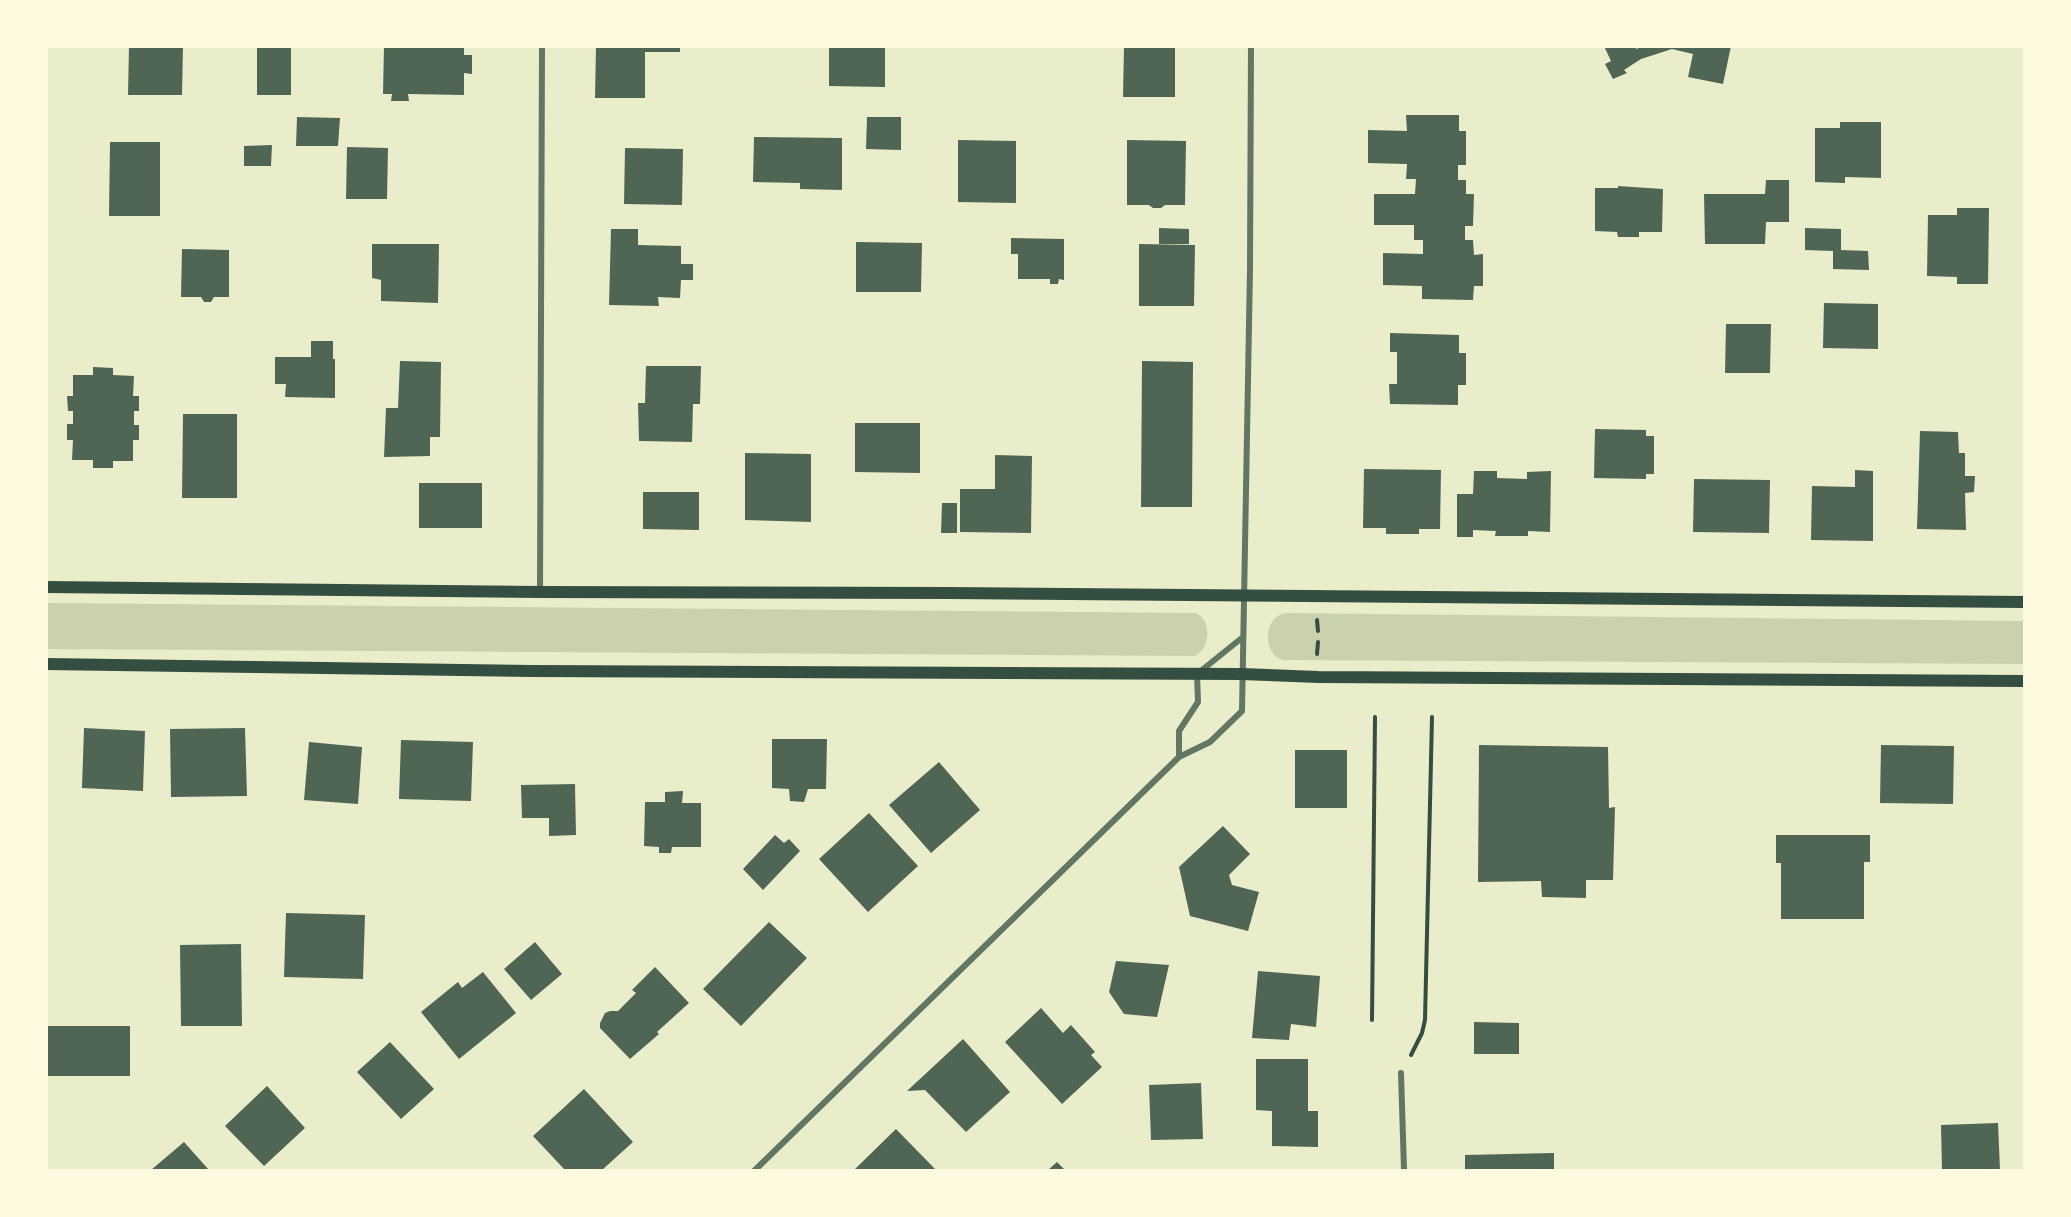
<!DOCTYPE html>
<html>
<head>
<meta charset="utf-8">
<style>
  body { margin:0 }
  #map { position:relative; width:2071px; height:1217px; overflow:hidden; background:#e9edc9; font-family:Bitter,serif }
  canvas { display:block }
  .frame { position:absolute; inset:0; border:48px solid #fefae0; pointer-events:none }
</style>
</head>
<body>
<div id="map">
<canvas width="2071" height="1217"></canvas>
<div class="frame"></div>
</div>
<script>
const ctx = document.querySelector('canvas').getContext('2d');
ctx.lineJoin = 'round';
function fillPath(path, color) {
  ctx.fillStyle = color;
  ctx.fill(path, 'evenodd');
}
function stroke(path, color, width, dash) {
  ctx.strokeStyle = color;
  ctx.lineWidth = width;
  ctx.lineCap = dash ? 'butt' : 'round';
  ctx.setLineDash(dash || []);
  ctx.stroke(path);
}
fillPath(new Path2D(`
  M47,603L1196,613C1212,621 1211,647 1195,656L47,649Z
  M1286,613L2024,621V664L1283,660C1262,654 1263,616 1286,613Z`), '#cad2ad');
fillPath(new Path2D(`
  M129,46H183L182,95H128Z
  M257,46H291V95H257Z
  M384,46H464V55H472V74L464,73V95L408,94L409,101H391L392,94H383Z
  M596,46H680V52H645V98H595Z
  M829,46H885V87L829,86Z
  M1124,46H1175V97H1123Z
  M1604,46H1636V49L1643,46H1731L1723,84L1688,77L1693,54L1672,49L1641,59L1624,70L1627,73L1613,79L1605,64L1611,61Z
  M1406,115H1459V131H1466V165H1458V180H1466V194H1474L1473,226H1465V240H1473L1474,255L1483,254V286H1474L1473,300L1422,299V286L1383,285V253L1423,254V240H1414V225H1374V194H1415L1416,179H1406L1407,164L1368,163V130L1407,131Z
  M297,117L340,118L338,146H296Z
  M867,117H901V150L866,149Z
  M1840,122H1881V178L1845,177V183L1815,182V128H1840Z
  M754,137L842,138V190L800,189V183L753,182Z
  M958,140L1016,141V203L958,202Z
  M1127,140L1186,141L1185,205H1165L1161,208H1153L1149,205H1127Z
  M110,142H160V216H109Z
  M272,145L271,166H244V146Z
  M347,147L388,148L387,199H346Z
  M625,148L683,149L682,205L624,204Z
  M1766,180H1789V222H1766L1765,244H1705L1704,194H1765Z
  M1618,186L1663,189L1662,232H1639V237H1618L1617,232L1595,231V188H1618Z
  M1957,208H1989L1988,284H1957V277L1927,276L1928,215H1957Z
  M1159,228L1189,229V244H1159Z
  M1805,228L1841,229V250L1868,251L1869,270L1833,269V251L1805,250Z
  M611,229H638V245L681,246V264H693V280H681L680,298L658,297L659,306L609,305Z
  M1011,238L1064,239V280L1059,279L1058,284H1050V279H1018V254H1011Z
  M856,242L922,243L921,292H856Z
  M372,244H439L438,303L381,301V280L372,278Z
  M1139,244L1195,245L1194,306H1139Z
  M182,249L229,250V297H214L211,302H204L201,297H181Z
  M1824,303L1878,304V349L1823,348Z
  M1726,324H1771L1770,373H1725Z
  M1390,333L1459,335V353H1466V385H1458V405L1390,404L1389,384H1397V352H1390Z
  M311,341H333V359H335V398L285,397L286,384H275V357H311Z
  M400,361L441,362L440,437H430V456L384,457L386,408H398Z
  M1142,361L1193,362L1192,507H1141Z
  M646,366H701L700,404H693L692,442L639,441L638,403H645Z
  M93,367L113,368V375L134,376L133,396H139V411H134V425H139V440H133V461H113V468H93V460H72L73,440H67V424H73V411H68L67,396H73V375H93Z
  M183,414H237V498H182Z
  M855,423H920V473L855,472Z
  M1595,429L1646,430V436H1654V474H1646V479L1594,478Z
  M1920,431L1958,432L1959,453H1965V476H1975L1974,492L1965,493L1966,530L1917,529Z
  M745,453L811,454V522L745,520Z
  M995,455L1032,456L1031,533L960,532V489H995Z
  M1364,469L1441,470L1440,529H1419V534H1386V528H1363Z
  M1855,470L1873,471V541L1811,540L1812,486L1855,487Z
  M1474,471H1497V478L1527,479V472L1551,471L1550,532L1528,531V536H1495L1496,531L1473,530V537H1457V494H1473Z
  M1694,479L1770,480L1769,533L1693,532Z
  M419,483H482V528H419Z
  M643,492H699V530L643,529Z
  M942,503H957V533H941Z
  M84,728L145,731L143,791L82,788Z
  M245,728L247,796L171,797L170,729Z
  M772,739H827L826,789H808L804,802L790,801L789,789L772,788Z
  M401,740L473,742L471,801L399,799Z
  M309,742L362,747L358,804L304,800Z
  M1479,745L1608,747L1609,808L1615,807L1613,880H1586V898L1542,897L1541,881L1478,882Z
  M1881,745L1954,746L1953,804L1880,803Z
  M1295,750H1347V808H1295Z
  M939,762L980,810L931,853L889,805Z
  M575,784L576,835L549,836V818H522L521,785Z
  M683,791L682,803H701V847H672L671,853H659V847L644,846L645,802H665V792Z
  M869,813L918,866L868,912L819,859Z
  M1223,826L1250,854L1229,875L1232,885L1259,892L1248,931L1190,916L1179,867Z
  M775,835L784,843L789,839L800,851L763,890L743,869Z
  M1776,835H1870V862H1864V919H1781V863H1776Z
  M286,913L365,915L363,979L284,977Z
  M769,922L807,958L741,1026L703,989Z
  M535,942L562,974L531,1000L504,969Z
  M241,944L242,1026H181L180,945Z
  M1116,961L1169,965L1157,1017L1124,1014L1109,992Z
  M655,967L689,1003L657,1032L659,1034L630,1059L600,1028V1023L605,1013L610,1011H618L636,993L632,990Z
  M1258,971L1320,976L1316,1027L1291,1024L1289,1040L1252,1038Z
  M483,972L516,1013L459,1059L421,1012L458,982L462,988Z
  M1041,1008L1063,1033L1071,1025L1095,1052L1091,1055L1102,1067L1062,1104L1005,1042Z
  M1474,1022L1519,1023V1054H1474Z
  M46,1026H130V1076H46Z
  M963,1039L1010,1092L966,1132L925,1090L907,1091Z
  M390,1042L434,1089L401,1119L357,1072Z
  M1256,1059H1308V1111H1318V1147L1272,1146V1111L1256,1110Z
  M1201,1083L1203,1139L1151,1140L1149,1085Z
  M267,1086L305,1128L264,1166L225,1126Z
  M584,1089L633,1142L602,1170H565L533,1136Z
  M1998,1123L2000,1170H1942L1941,1125Z
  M896,1129L936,1170H854Z
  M184,1142L209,1170H151Z
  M1554,1153V1170H1465V1155Z
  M1057,1162L1065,1170H1048Z`), '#4f6655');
stroke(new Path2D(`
  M1317,620L1318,631
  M1317,654L1318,642
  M1372,1020L1375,717
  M1411,1055L1422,1033L1425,1020L1432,717`), '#344e41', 4);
stroke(new Path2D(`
  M540,592L542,46
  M1179,757V731L1198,702L1197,674L1243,637
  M1401,1073L1404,1170
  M755,1170L1179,757L1210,742L1242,711L1250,269L1251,46`), '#617663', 6);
stroke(new Path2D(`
  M46,587L540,592L949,593L2024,602
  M46,664L532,671L1242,674L1318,677L2024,681`), '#344e41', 12);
</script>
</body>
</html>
